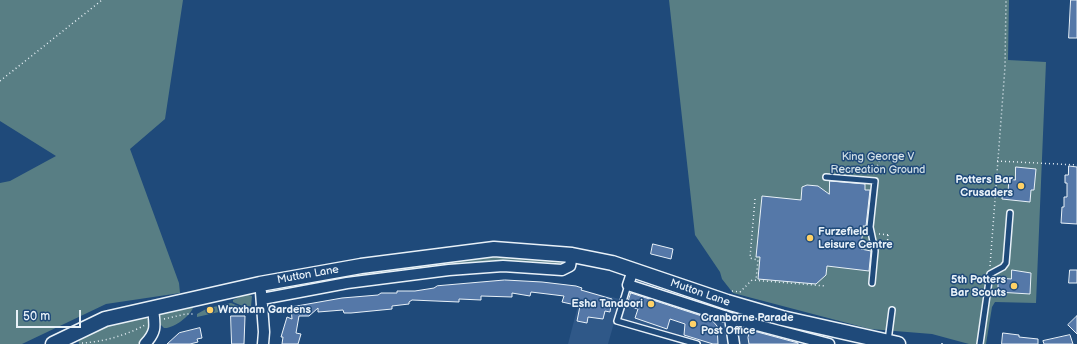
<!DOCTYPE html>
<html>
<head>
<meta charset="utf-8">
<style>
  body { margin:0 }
  #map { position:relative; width:1077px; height:344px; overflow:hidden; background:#1f4a7a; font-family:"Balsamiq Sans",sans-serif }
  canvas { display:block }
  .scale { position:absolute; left:16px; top:310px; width:65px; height:18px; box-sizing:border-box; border:2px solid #e8f1f8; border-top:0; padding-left:5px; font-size:12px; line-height:14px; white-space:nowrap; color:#e8f1f8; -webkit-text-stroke:3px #1f4a7a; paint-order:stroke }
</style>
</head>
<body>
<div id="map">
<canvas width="1077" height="344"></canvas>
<div class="scale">50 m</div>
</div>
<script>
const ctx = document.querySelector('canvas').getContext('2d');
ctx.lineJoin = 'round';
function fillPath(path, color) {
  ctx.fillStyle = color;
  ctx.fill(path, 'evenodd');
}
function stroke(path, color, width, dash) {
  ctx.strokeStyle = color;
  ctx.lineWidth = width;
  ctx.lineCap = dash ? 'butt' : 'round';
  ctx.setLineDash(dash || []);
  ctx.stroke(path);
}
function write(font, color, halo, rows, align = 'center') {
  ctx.font = font + ' "Balsamiq Sans",sans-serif';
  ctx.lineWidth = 3;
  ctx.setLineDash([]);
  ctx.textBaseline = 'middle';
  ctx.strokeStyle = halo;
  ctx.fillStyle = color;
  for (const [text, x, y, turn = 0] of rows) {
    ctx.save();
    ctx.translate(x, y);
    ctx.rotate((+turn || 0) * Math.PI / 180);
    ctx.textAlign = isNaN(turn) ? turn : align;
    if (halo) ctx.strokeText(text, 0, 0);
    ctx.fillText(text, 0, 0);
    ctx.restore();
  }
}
fillPath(new Path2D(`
  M623,289L744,327L806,344H684L614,323L608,344H568L582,290L620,299Z`), '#2f5888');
fillPath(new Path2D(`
  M0,0H183L165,119L130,149L179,283L180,293L106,304L22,344H0V183L10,181L56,156L0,121Z
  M669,0H1009L1008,60L1046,62L1036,303L995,302L992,307L986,344H969L932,334L870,329L733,293L722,279L720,272L695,235Z
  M485,254L565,261L566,263L563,266L531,263L310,286L309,279Z
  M307,280V286L272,293L269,290V289Z
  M246,294L252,296L251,306L245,307L233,302V300Z
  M231,303L243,308L222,312L221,305Z
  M192,306L193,308C190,316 173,329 164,328L159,323V316L161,313Z
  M218,306L219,312L197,317V314L206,309L207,311L213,310V307Z
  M144,316L149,320V331L139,344H79L78,338L99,326Z`), '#587e84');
const building = new Path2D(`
  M1071,0H1077V38H1069Z
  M1069,166L1077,167V224L1061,223L1062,207H1064V197H1067V183H1065V175H1068Z
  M1016,167L1036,169L1034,190H1031L1030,202L1002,199V191L1008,192L1009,179L1015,180Z
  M830,181L865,184V190H870L866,226H863L861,249L871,251L869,271L827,266L826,275L816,284L758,279L760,257H756L762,196L801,200L802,187L807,185L818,186L829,194Z
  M653,244L673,249L671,259L651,254Z
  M1012,270L1031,273L1030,294L998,292V278L1011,279Z
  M1070,270H1077V283H1069Z
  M505,280L542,282L576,286L582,288L581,290L612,299L610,312L605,311L603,319L588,317L587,323L577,321L580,306L562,302L564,296L531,292L530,296L512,293V297L481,296V300L459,299V302L412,300L409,302V304L392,306V309L351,313H344L343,310L318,312V308L309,316H299L296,333L301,334L298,344H282L283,337H281L287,317L292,319L291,307L342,298L378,295L381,293H397V291H415L434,288L437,286Z
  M631,293L711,319L717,326L718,344H713L684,335L685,324L670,319L667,329L635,318L638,309L627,306Z
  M231,316H245L244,344H232Z
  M1077,316V334L1068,325Z
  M200,328L202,338L197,339L198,342L190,344H167L179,333Z
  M750,330L798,343V344H749L748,338Z
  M1003,333L1019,335V337L1038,339V344H1002Z
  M1070,335L1073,344H1044L1043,341Z`);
fillPath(building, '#5578a8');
stroke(building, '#e8f1f8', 1);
const service = new Path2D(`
  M826,177L875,181L870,227L875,251L872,283
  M628,285L617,321L697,344
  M888,341L892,310
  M980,344L990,274L1003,267L1006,263L1010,213`);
const minor = new Path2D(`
  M633,270L628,285L730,318L829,344
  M261,292L264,332L263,344
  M262,299L347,283L449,270L503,266L562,270L570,266L572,255
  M730,318L734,344
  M145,344C157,331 155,326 153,309`);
const secondary = new Path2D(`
  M53,344L105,319L260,284L361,266L494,249L572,255L612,263L727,302L782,318L898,344`);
stroke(service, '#e8f1f8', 8);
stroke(minor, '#e8f1f8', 13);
stroke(secondary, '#e8f1f8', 17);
stroke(new Path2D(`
  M0,81L102,0
  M997,161L1077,165
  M874,173L882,155
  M755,199L750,258L758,260L756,280
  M879,234L890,235
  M887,248L888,235
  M990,266L1005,67L1006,0
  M732,291L740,292L752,280L826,286
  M164,319L186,314H194
  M82,343C103,342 127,335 145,325
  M942,344V342`), '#e8f1f8', 1.5, [1, 3]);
stroke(service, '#1f4a7a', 5);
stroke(minor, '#1f4a7a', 10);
stroke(secondary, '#1f4a7a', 14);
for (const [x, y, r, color] of [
  [1021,186,4,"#ffd166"],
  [810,238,4,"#ffd166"],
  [1014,286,4,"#ffd166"],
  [651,304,4,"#ffd166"],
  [210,310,4,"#ffd166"],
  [693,324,4,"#ffd166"]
]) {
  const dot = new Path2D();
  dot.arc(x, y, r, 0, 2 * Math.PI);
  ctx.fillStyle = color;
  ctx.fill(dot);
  stroke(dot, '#1f4a7a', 1.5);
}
write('11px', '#d2e0e7', '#1f4a7a', [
  ["King George V",878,157],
  ["Recreation Ground",878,170]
]);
write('bold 11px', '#e8f1f8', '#1f4a7a', [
  ["Potters Bar",1013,180],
  ["Crusaders",1013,193],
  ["Furzefield",818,232,"left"],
  ["Leisure Centre",818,245,"left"],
  ["5th Potters",1006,280],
  ["Bar Scouts",1006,293],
  ["Esha Tandoori",643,304],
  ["Wroxham Gardens",218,310,"left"],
  ["Cranborne Parade",701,318,"left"],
  ["Post Office",701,331,"left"]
], 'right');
write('11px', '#e8f1f8', '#1f4a7a', [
  ["Mutton Lane",308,275,-10],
  ["Mutton Lane",700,293,19]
]);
</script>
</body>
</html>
